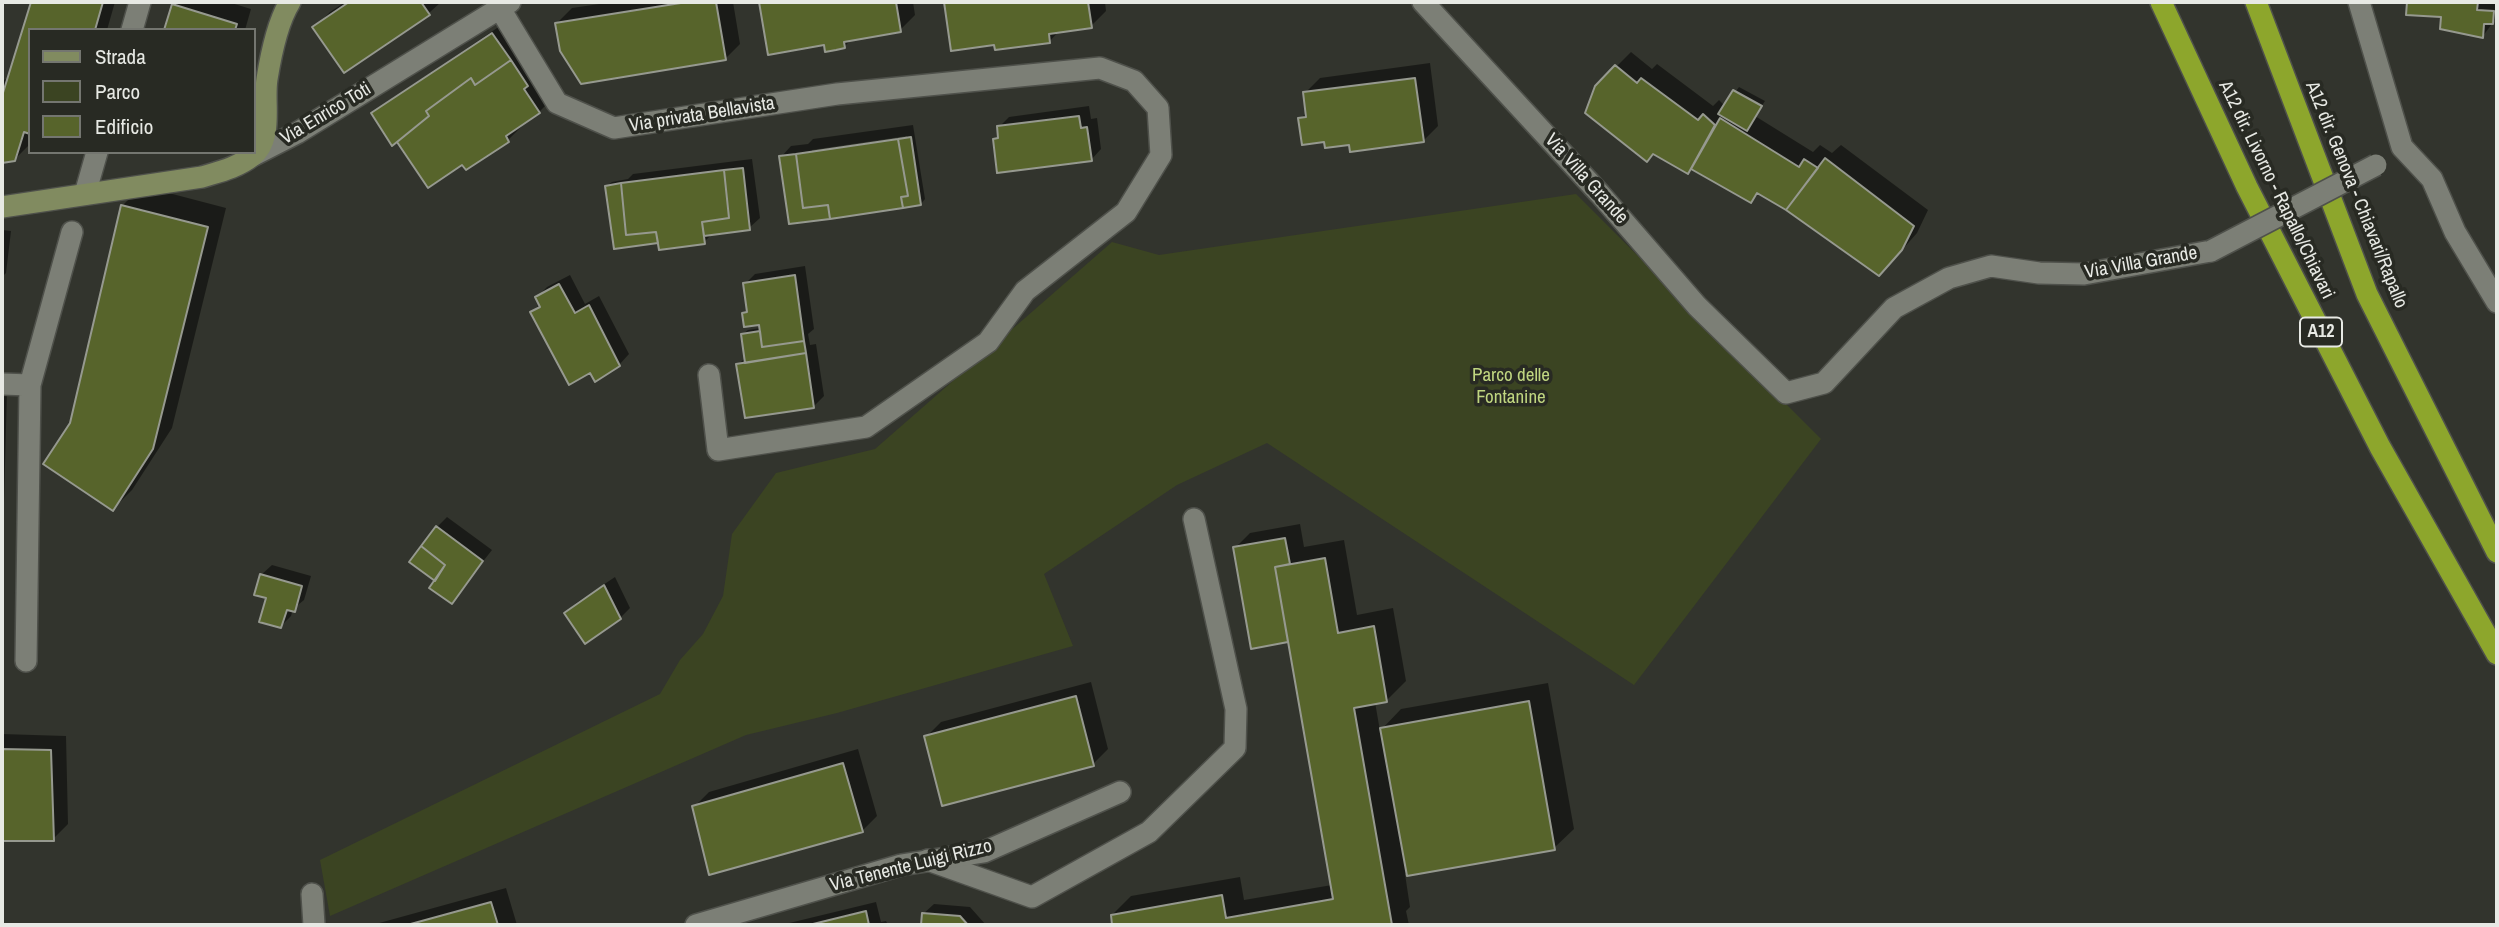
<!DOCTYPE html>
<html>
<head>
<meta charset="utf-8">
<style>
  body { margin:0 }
  #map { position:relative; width:2499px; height:927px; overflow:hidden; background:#32342d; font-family:"Archivo Narrow",sans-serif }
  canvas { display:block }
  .frame { position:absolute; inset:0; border:4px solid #e7e9e4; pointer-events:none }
  .legend { position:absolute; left:28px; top:28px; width:228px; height:126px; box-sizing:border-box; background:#282a23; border:2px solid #747670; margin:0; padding:9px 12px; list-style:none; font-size:21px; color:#e7e9e4 }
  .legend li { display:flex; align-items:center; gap:14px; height:35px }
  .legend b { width:35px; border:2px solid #747670 }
</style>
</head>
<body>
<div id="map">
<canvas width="2499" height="927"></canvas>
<div class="frame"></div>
<ul class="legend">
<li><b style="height:9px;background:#818b60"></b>Strada</li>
<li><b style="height:19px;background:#3b4422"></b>Parco</li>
<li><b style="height:19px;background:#57642b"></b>Edificio</li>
</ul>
</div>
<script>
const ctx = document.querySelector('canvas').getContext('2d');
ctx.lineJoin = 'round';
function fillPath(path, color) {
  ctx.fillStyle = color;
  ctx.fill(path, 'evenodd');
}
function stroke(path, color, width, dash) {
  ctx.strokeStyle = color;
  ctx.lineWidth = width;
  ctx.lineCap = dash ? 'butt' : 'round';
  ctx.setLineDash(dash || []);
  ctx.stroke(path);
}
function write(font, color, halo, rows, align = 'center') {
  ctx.font = font + ' "Archivo Narrow",sans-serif';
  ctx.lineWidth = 7;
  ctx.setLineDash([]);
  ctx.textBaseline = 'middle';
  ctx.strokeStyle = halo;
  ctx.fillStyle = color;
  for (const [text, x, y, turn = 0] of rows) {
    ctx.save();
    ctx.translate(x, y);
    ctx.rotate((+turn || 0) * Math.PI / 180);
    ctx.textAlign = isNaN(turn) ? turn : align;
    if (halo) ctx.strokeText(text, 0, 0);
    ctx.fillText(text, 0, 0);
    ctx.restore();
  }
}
fillPath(new Path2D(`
  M1576,194L1821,439L1634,685L1267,443L1177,485L1044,574L1073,646L837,713L746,735L330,916L320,860L660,694L680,660L703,634L723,596L732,534L776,473L875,449L1112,242L1159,255Z`), '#3b4422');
fillPath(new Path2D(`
  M33,2H115L107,30H30V144L15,159L2,161V80L10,79Z
  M177,2H228L251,9L245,30H166L173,5Z
  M345,2H441L429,13L345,71L315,27L330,12Z
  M613,2H733L740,44L725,59L557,23L572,8Z
  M761,2H913L915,15L900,30L852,39L844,47L826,43L770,53Z
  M946,2H1105L1106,11L1091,26L1060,30L1049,42L996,43L952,49Z
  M2409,2H2497V17L2483,36L2443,16L2408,13Z
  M503,24L554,97L539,112L522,123L523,125L508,140L409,133L373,114L384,104Z
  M1631,52L1652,69L1657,64L1713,106L1719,100L1725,106L1739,87L1765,101L1755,116L1813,152L1820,145L1832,153L1841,145L1928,210L1917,233L1894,259L1787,209L1760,193L1751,201L1692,167L1688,172L1596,87Z
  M1430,63L1438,126L1423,141L1351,143L1326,140L1300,119L1307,112L1305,93L1320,78Z
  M1089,106L1091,119L1097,118L1101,149L1091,160L995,140L1000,135L999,127L1009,117Z
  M913,125L925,199L921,204L781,157L791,146L808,144L813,139ZM907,136V139L812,153V150Z
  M752,159L760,218L749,228L713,233L704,242L660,241L607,186L612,182L628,179L633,174Z
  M142,186L226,208L172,428L132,490L113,509L72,423L123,205Z
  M2,230L11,231L6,273L2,277Z
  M805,266L814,329L808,334L810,345L816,344L824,396L814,406L738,365L746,357L743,334L748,330L761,328L760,323L744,314L748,309L745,284L755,274Z
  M570,275L585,304L599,296L629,354L619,365L591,371L532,312L540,304L537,297L547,287Z
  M2,391H7L2,576Z
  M447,517L492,550L451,602L437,580V527Z
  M1300,524L1304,547L1344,540L1357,615L1393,608L1406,681L1387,700L1375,702L1380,731L1401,709L1548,683L1574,829L1554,848L1405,874L1410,907L1406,911L1409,925H1114L1112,915L1131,896L1240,877L1244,900L1332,885L1289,641L1252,647L1235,548L1250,533Z
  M272,565L311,576L304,600L293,609L291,616L281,626L261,575Z
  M615,577L630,608L620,618L566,613L576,603Z
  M1091,682L1108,749L1093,764L926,737L941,722Z
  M2,734L66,736L68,824L53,839H2Z
  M858,749L877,816L862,831L694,807L709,792Z
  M506,888L517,925H372Z
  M876,902L881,922L886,921L888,925H781Z
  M934,904L970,907L986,925H923V914Z`), '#0007');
const building = new Path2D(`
  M31,2H103L95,30H30V134L24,132L15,161L2,163V96Z
  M349,2H421L430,15L344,73L312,27Z
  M687,2H716L726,60L581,84L560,51L555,23Z
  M759,2H896L901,32L844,42L845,48L836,50L825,52L824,45L768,55Z
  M944,2H1088L1092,28L1049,34L1050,43L995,50L994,45L951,51Z
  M2407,2H2478L2477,10L2494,11L2493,24H2484L2483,38L2440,29L2441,17L2406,15Z
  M172,4L237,24L235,30H164Z
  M492,33L511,60L475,85L471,78L426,111L429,116L392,146L371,113Z
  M511,60L528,86L524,89L540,113L506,136L509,142L466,170L462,165L428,188L397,142L429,116L426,111L471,78L475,85Z
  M1615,65L1637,83L1641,78L1698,120L1703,114L1715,125L1688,174L1653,154L1647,162L1585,113L1595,86Z
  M1415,78L1424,142L1350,152L1349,145L1325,148L1324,142L1302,145L1298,118L1306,117L1303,92Z
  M1733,90L1762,106L1747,131L1718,114Z
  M1079,116L1081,128L1087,127L1092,161L997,173L993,139L998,138L997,126Z
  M1720,118L1799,167L1804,159L1818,168L1786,210L1757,193L1751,203L1691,169Z
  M911,137L921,205L903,208L901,197L908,196L898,139Z
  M898,139L908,196L901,197L903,208L830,219L828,205L803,208L796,154Z
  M796,154L803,208L828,205L830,219L789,224L779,156Z
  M1825,158L1914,226L1902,250L1879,276L1786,210Z
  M743,168L750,230L704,236L702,222L729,218L724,170Z
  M724,170L729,218L702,222L705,244L659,250L656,232L626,235L621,183Z
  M621,183L626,235L656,232L658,243L614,249L605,186Z
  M121,205L208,227L153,449L113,511L43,464L70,423Z
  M795,275L804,341L762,347L759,325L744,327L742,313L747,312L743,283Z
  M559,284L575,313L589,305L620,366L595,382L590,373L569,385L530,312L540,307L535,297Z
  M760,331L762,347L804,341L806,353L745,363L741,334Z
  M806,353L814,408L745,418L736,364Z
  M436,526L483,561L452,604L429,588L445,565L421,546Z
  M1285,538L1290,564L1275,567L1288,642L1251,649L1233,547Z
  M421,546L445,565L435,581L409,562Z
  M1325,558L1338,633L1374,626L1387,702L1354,708L1392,925H1112L1111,915L1222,895L1226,918L1333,899L1275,567Z
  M260,574L302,586L295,612L287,610L281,628L259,622L266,598L254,595Z
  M604,585L621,619L585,644L564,613Z
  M1076,696L1094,766L942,806L924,736Z
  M1529,701L1555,850L1407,876L1380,728Z
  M2,749L51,750L54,841H2Z
  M843,763L863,832L709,875L692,806Z
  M491,902L498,925H407Z
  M866,911L869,925H809Z
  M922,913L960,916L968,925H921Z`);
fillPath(building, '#57642b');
stroke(building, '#96998f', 2);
const lane = new Path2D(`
  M2,384L30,385L72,232
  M26,661L30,385
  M928,860L1032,897L1149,832L1235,748L1236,709L1194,519`);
const street = new Path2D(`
  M1423,2L1600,194L1697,306L1786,393L1824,383L1894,308L1949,278L1991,266L2039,273L2084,274L2211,251
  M2359,2L2402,147L2432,179L2455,232L2497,302
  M499,7L557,103L614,128L837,94L1100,68L1134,81L1158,108L1161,155L1126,212L1025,291L988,342L866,427L718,450L709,375
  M132,30L140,2
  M254,155L297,133L510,2
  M85,194L97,152
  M312,894L314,925
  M696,925L901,865L984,852L1120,792`);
const secondary = new Path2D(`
  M2,207L202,177C218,172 237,168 252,156C274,139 263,103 267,79C271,54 277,23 290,2`);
const highway = new Path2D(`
  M2161,2L2247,187L2380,447L2497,654
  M2256,2L2367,294L2497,552`);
stroke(lane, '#4f514b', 24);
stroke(street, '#4f514b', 24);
stroke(secondary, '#4f514b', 24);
stroke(highway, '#4f514b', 24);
stroke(lane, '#7c7f76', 21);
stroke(street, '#7c7f76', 21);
stroke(secondary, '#818b60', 21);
stroke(highway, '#8da62c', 21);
const streetBridge = new Path2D(`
  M2211,251L2376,165`);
stroke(streetBridge, '#4f514b', 24, []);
stroke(streetBridge, '#7c7f76', 21);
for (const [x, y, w] of [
  [2321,332,42]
]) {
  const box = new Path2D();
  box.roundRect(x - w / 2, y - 14.5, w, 29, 5);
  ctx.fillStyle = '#282a23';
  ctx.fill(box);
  stroke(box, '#e7e9e4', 2);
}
write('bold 18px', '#e7e9e4', null, [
  ["A12",2321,332]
]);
write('19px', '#e7e9e4', '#282a23', [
  ["Via Enrico Toti",326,114,-31],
  ["Via privata Bellavista",702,115,-9],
  ["Via Villa Grande",1586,179,48],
  ["A12 dir. Livorno - Rapallo/Chiavari",2276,190,64],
  ["A12 dir. Genova - Chiavari/Rapallo",2356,195,68],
  ["Via Villa Grande",2141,263,-10],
  ["Via Tenente Luigi Rizzo",911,866,-14]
]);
write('19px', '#c0d680', '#282a23', [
  ["Parco delle",1511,376],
  ["Fontanine",1511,398]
]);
</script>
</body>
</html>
